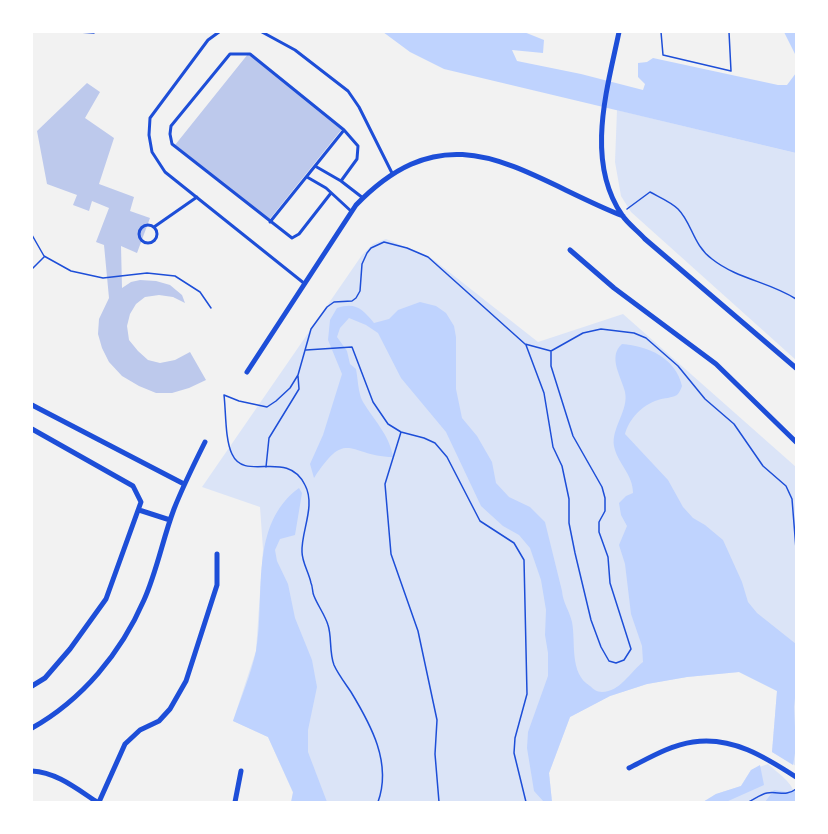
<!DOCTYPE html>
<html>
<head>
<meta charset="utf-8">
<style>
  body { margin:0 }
  #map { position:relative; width:828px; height:834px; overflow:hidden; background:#f2f2f2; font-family:Roboto,sans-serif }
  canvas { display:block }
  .frame { position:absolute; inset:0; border:33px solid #fff; pointer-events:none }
</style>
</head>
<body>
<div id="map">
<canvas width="828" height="834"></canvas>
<div class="frame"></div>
</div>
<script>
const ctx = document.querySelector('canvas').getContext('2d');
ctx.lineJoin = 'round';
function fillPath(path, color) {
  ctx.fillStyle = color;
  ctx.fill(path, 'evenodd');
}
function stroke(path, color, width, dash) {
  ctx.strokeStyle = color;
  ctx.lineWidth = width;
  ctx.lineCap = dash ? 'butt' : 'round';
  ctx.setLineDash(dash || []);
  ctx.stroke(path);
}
fillPath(new Path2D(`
  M617,110L796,153V360L631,212L621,196L615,162Z
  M386,239L430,257L538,342L623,314L796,467V766L772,752L777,691L739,672L687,677L647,684L610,696L570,717L549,773L552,802H292L294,795L268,737L233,721L256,651L263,549L260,507L202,487L362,255L373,244Z
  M768,764C781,776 796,784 796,802H703L716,794L741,786L751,770Z`), '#dbe4f7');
fillPath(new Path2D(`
  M383,32H524L544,40L543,53L512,50L517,61L581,74L643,90L645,84L638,77V63L647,62L653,58L778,85H787L796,73V153L444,69L410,52Z
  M784,32H796V56Z
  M420,302L436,306L446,313L454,326L456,337V389L462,418L477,436L492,462L496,483L509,497L530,507L545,522L562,591C563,603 569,610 572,622C576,643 569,673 590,686C593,689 597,692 602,692C620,692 630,672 643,662L642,646L631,614L625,564L619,545L627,526L621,515L619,503L626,496L633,493C633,474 617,463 614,446C611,428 629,410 625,392C622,378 607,357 622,344C648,346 676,358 682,386C681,389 679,393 677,395C672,398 664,398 658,400C642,405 629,419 625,434L668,480L683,507L693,518L705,525L723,540L742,582L748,602L757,613L796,644V689L794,707L796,747L793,765L772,752L777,691L739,672L687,677L647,684L610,696L570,717L549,773L552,802H544L534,791L527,748L528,732L548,676V653L545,635L546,610L541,580L530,548L519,535L503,526L481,506L446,432L401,378L378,333L366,325L349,318L340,328L337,337L347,351L350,364L356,369C358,379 358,393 363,402C374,420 390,436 393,457C348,456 347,427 314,478L310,464L323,435L342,374L328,340L330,320L337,308C355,302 362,308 374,323L389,319L398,310Z
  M299,488L302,493L295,535L280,539L275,550L277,561L288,584L295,618L312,660L317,687L308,730V752L327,802H291L293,792L268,737L233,721C241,698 251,674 256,651C266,597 248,525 299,488Z
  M760,765L764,785L726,802H703L716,794L741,786L751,770Z
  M774,790L787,792L795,790L796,802H765Z`), '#bfd3fe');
fillPath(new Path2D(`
  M248,54L342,129L269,220L175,145Z
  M87,83L100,92L85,118L114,138L99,184L134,197L130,211L150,218L137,253L121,246L122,288L131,282L140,280L156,281L170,285L182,295L185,303L173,297L159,295L145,297L136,304L130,314L127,326L129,340L138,351L148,360L160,363L175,360L190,352L206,380L189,388L172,393H156L139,386L122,376L109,362L102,348L98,334L99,319L109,298L104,245L96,242L109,208L92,201L89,211L73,205L77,195L47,184L37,131Z`), '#bdc9ec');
stroke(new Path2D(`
  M79,32L94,33
  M661,32L663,55L731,71L729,32
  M627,209L650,192C659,197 671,202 678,209C692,223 693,245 712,259C737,279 770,282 796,299
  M32,235L44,256L71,271L103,278L147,273L175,276L200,292L211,308
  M32,269L44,257
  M526,345L544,393L553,447L562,466L569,499V523L575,553L591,620L601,647L609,661L616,663L624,660L631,649L610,583L608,557L599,532V522L605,511V498L602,487L573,436L551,366V352
  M306,350L352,347L373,402L388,424L401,432L424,438L435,443L447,457L480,521L514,543L524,560L527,694L515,738L514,753L526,802
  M401,432L385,484L391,554L418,631L437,720L435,754L439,802
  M266,467L269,438L299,389L298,376
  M378,802C392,763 371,725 351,692C345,683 338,674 334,665C329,652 332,637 328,625C325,615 318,606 314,596C312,592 313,587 311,583C309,573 302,562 302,552C301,531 316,506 305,485C287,448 245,483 232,454C225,440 226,412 224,395L239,401L267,407L276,401L290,388L298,375L311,329L327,307L334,302L352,301L356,298L360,291L362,264L367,253L371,248L384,242L407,248L428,257L525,344L551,351L583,333L601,329L634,333L646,338L678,366L705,399L734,424L763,466L786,486L792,499L796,549
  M748,802C753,800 761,794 767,793C778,791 786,797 796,789`), '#1d4ed8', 1.5);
stroke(new Path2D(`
  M219,32L208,40L150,118L149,135L152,152L165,172L305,284
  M262,32L295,50L348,91L359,107L392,173
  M315,166L341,181L363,198
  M307,177L326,188L352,212
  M331,193L299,234L292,238L172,144L170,134L171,126L230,54H250L344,130L358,146L357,159L341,181
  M270,222L344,130
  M139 234a9 9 0 1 1 18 0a9 9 0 1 1-18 0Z
  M154,227L197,197`), '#1d4ed8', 3);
stroke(new Path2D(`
  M619,32C607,90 585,161 622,215C628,224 638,231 645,239L796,368
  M570,250L614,288L716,364L796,442
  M247,372L356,205C452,106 522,176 623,216
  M32,405L184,484
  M32,429L133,486L141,502L106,599L70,649L45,678L32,686
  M139,510L170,520
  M32,728C82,700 121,653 144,600C157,571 163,538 174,509C183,486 194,464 205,442
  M629,768C649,758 671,745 693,742C732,736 765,757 796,777
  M32,771C56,772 77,789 97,802
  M99,802L125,744L140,730L159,721L170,709L186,681L217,585V554
  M235,802L241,771`), '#1d4ed8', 5);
</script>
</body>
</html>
